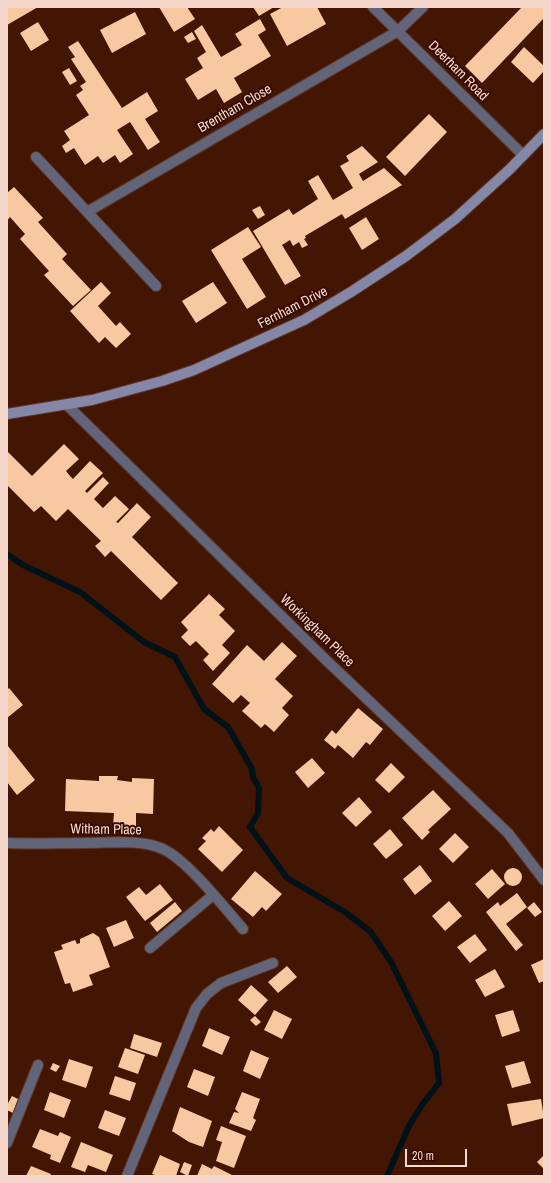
<!DOCTYPE html>
<html>
<head>
<meta charset="utf-8">
<style>
  body { margin:0 }
  #map { position:relative; width:551px; height:1183px; overflow:hidden; background:#431604; font-family:"Archivo Narrow",sans-serif }
  canvas { display:block }
  .frame { position:absolute; inset:0; border:8px solid #f6d7cc; pointer-events:none }
  .scale { position:absolute; left:405px; top:1149px; width:62px; height:18px; box-sizing:border-box; border:2px solid #f6d7cc; border-top:0; padding-left:5px; font-size:12px; line-height:14px; white-space:nowrap; color:#f6d7cc; -webkit-text-stroke:3px #370b00; paint-order:stroke }
</style>
</head>
<body>
<div id="map">
<canvas width="551" height="1183"></canvas>
<div class="frame"></div>
<div class="scale">20 m</div>
</div>
<script>
const ctx = document.querySelector('canvas').getContext('2d');
ctx.lineJoin = 'round';
function stroke(path, color, width, dash) {
  ctx.strokeStyle = color;
  ctx.lineWidth = width;
  ctx.lineCap = dash ? 'butt' : 'round';
  ctx.setLineDash(dash || []);
  ctx.stroke(path);
}
function fillPath(path, color) {
  ctx.fillStyle = color;
  ctx.fill(path, 'evenodd');
}
function write(font, color, halo, rows, align = 'center') {
  ctx.font = font + ' "Archivo Narrow",sans-serif';
  ctx.lineWidth = 4;
  ctx.setLineDash([]);
  ctx.textBaseline = 'middle';
  ctx.strokeStyle = halo;
  ctx.fillStyle = color;
  for (const [text, x, y, turn = 0] of rows) {
    ctx.save();
    ctx.translate(x, y);
    ctx.rotate((+turn || 0) * Math.PI / 180);
    ctx.textAlign = isNaN(turn) ? turn : align;
    if (halo) ctx.strokeText(text, 0, 0);
    ctx.fillText(text, 0, 0);
    ctx.restore();
  }
}
stroke(new Path2D(`
  M7,554L23,565L80,592L144,642L175,657L204,709L228,727L252,769L253,777L259,788L258,813L250,827L287,878L345,912L370,931L391,962L436,1053L439,1083L422,1105L409,1126L387,1176`), '#001218', 6);
fillPath(new Path2D(`
  M7,7H38L7,25Z
  M159,7H187L195,19L174,32Z
  M253,7H274L259,16Z
  M283,7H317L326,24L287,46L270,14Z
  M522,7H544V18L482,83L465,66Z
  M135,12L146,34L112,53L100,30Z
  M260,19L266,30L258,35L271,56L234,78L242,92L224,103L216,89L198,100L185,79L203,68L197,58L206,52L194,31L202,25L221,57L242,45L235,34Z
  M38,22L49,40L31,51L20,33Z
  M192,32L196,39L188,43L184,37Z
  M78,41L122,108L147,92L158,111L145,119L160,142L148,150L130,122L117,130L133,154L120,163L115,155L103,163L98,156L85,165L74,148L66,153L62,146L70,140L64,131L89,115L76,95L83,90L80,86L86,82L71,59L75,57L68,47Z
  M524,47L544,66V71L533,83L511,62Z
  M69,68L77,81L70,85L62,72Z
  M429,114L447,132L405,176L386,157Z
  M362,146L378,162L359,174L363,181L384,168L402,185L345,219L342,214L305,236L306,238L304,239L308,245L302,248L299,242L293,246L290,240L282,245L301,276L285,285L253,231L289,209L293,215L318,199L308,181L318,175L333,200L353,188L340,166L349,161L346,156Z
  M14,187L43,218L38,222L67,254L62,259L91,290L73,306L44,275L49,271L20,239L25,234L10,217L7,221V193Z
  M260,206L265,215L258,219L252,210Z
  M366,217L379,239L362,250L349,228Z
  M248,227L261,247L242,259L266,297L247,309L211,250Z
  M101,282L111,293L98,306L116,326L120,322L131,334L116,348L105,337L99,343L70,311Z
  M213,282L227,303L196,323L182,301Z
  M64,444L79,459L66,471L70,476L73,479L90,461L103,473L85,491L87,493L103,477L109,483L94,499L103,508L115,496L129,509L116,522L118,523L137,503L151,517L132,537L178,583L161,600L111,551L105,557L95,546L101,541L68,509L56,521L41,506L34,512L7,485V451L32,476Z
  M209,594L225,609L219,615L235,631L222,645L230,653L213,671L203,660L209,654L196,641L190,646L181,637L188,630L181,622Z
  M282,642L297,656L275,679L293,696L282,708L289,715L274,732L265,724L261,728L242,711L250,703L241,695L233,703L212,684L247,645L264,661Z
  M9,688L23,705L7,718V690Z
  M358,708L383,729L370,745L366,742L353,758L338,745L335,749L324,740L332,730L336,734Z
  M8,746L35,780L17,795L7,782Z
  M312,758L325,773L308,788L295,772Z
  M391,763L405,777L389,793L375,780Z
  M99,776H118L117,780L132,782V778L154,779L153,814L136,813V827L113,826L114,813L65,811L66,779L99,781Z
  M433,790L451,809L428,830L430,832L422,840L402,818Z
  M359,797L372,812L356,827L342,813Z
  M219,826L243,850L222,872L198,849L206,841L202,838L211,829L214,832Z
  M390,829L403,845L386,859L373,844Z
  M455,833L469,847L453,863L439,849Z
  M420,865L432,881L415,895L403,879Z
  M504 877a9 9 0 1 1 18 0a9 9 0 1 1-18 0Z
  M492,869L505,884L488,899L475,884Z
  M255,871L282,894L266,911L262,907L253,917L231,899Z
  M160,884L173,900L145,921L126,897L139,887L146,895Z
  M517,893L527,907L506,924L523,945L516,951L486,912L498,902L500,906Z
  M449,901L462,916L445,931L432,916Z
  M175,902L182,911L157,932L150,923Z
  M534,902L542,912L535,917L527,908Z
  M126,920L134,938L114,947L106,928Z
  M93,933L99,937L110,967L89,975L93,985L73,992L70,983L65,984L54,952L63,949L61,945L75,940L77,944L80,943V939Z
  M475,934L487,950L470,963L457,947Z
  M544,959V981L539,983L531,965Z
  M287,966L297,977L278,993L268,982Z
  M495,969L505,987L485,997L475,980Z
  M251,985L268,1000L255,1015L238,1000Z
  M274,1010L292,1019L282,1039L264,1030Z
  M513,1010L520,1031L502,1037L495,1015Z
  M255,1016L261,1022L256,1026L250,1020Z
  M209,1028L230,1037L222,1055L202,1046Z
  M134,1034L162,1043L157,1057L130,1048Z
  M125,1048L145,1055L138,1074L118,1067Z
  M251,1050L269,1058L260,1079L243,1071Z
  M69,1059L93,1067L86,1088L62,1080Z
  M524,1061L531,1083L512,1088L505,1066Z
  M53,1063L60,1066L56,1072L50,1069Z
  M194,1069L215,1077L208,1096L187,1087Z
  M115,1076L136,1083L130,1101L109,1094Z
  M50,1092L71,1100L64,1118L44,1110Z
  M242,1092L260,1099L253,1118L256,1120L251,1131L229,1123L234,1112L239,1113L235,1109Z
  M12,1096L18,1099L13,1113L7,1110V1105Z
  M541,1099L544,1118L512,1126L507,1104Z
  M180,1107L212,1121L203,1147L189,1142L172,1131Z
  M105,1110L126,1118L119,1136L98,1128Z
  M221,1126L246,1136L234,1168L216,1161L222,1142L216,1140Z
  M40,1129L58,1136L60,1132L71,1137L60,1163L50,1159L51,1155L32,1147Z
  M81,1142L113,1155L106,1172L88,1165L85,1172L71,1167Z
  M160,1155L180,1164L176,1176H158L152,1174Z
  M544,1155V1169L537,1162Z
  M184,1162L192,1165L188,1176L180,1172Z
  M202,1164L212,1169L214,1166L232,1175L197,1176Z
  M31,1166L51,1174L50,1176H26Z`), '#f8c9a1');
const street = new Path2D(`
  M373,7L523,155
  M36,157L156,286
  M87,212L398,31L423,7
  M67,405L326,660L508,833L544,880
  M7,843C34,844 60,843 87,843C111,843 140,839 163,849C187,860 224,907 243,929
  M150,948L213,895
  M7,1143L38,1065
  M127,1176L196,1008L207,994L221,983L273,963`);
const secondary = new Path2D(`
  M7,414L92,400L162,381L194,370L304,320L351,292L406,256L455,219L510,169L544,134`);
stroke(street, '#603524', 12);
stroke(secondary, '#603524', 12);
stroke(street, '#62647a', 10);
stroke(secondary, '#8587a9', 10);
write('14px', '#f6d7cc', '#370b00', [
  ["Deerham Road",458,71,45],
  ["Brentham Close",235,109,-30],
  ["Fernham Drive",293,308,-27],
  ["Workingham Place",317,631,44],
  ["Witham Place",106,830,1]
]);
</script>
</body>
</html>
